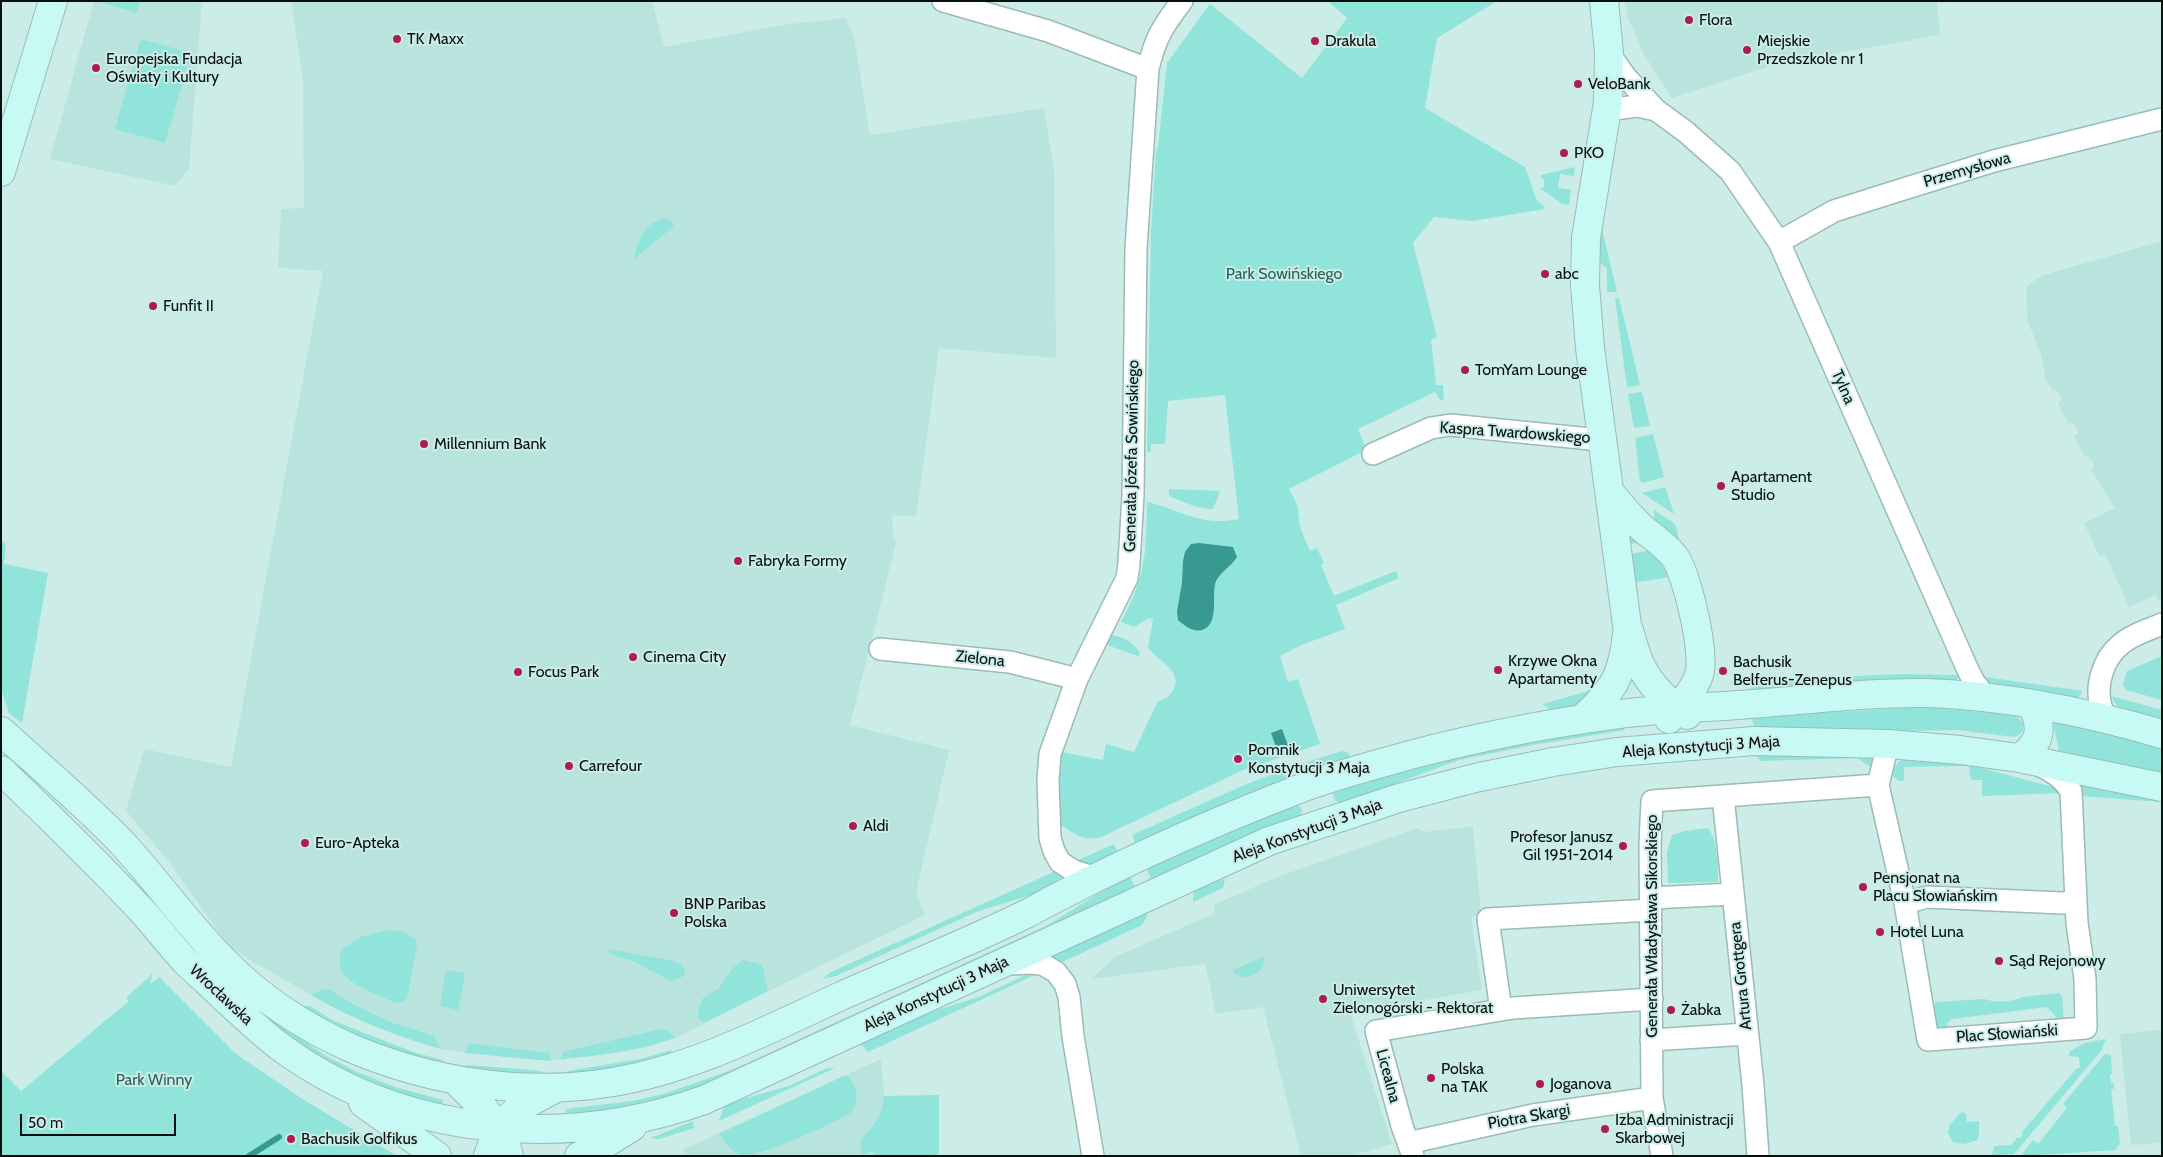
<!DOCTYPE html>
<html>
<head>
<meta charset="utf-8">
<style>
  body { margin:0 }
  #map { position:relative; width:2163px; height:1157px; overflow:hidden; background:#cbece7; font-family:Cabin,sans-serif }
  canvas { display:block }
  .frame { position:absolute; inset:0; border:2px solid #05100f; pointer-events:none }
  .scale { position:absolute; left:20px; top:1114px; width:156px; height:22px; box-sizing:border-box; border:2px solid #05100f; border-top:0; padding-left:6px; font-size:15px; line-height:18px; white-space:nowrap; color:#05100f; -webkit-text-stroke:4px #cbece7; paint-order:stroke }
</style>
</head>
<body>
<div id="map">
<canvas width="2163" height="1157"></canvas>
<div class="frame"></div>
<div class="scale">50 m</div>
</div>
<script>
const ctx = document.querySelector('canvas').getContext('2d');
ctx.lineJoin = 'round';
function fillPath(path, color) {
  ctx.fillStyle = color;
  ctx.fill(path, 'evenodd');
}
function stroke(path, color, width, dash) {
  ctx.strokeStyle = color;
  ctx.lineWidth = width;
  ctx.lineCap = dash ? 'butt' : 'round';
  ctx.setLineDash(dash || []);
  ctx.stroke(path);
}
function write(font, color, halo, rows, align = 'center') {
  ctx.font = font + ' Cabin,sans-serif';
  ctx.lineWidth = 4;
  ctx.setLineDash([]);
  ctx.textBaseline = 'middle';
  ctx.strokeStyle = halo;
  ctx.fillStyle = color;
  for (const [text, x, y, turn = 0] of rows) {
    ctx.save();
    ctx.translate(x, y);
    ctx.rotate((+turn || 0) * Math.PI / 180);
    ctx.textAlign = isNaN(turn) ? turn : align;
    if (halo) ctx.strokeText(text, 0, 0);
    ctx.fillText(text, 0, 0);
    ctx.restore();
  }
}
fillPath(new Path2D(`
  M94,1H202L189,169L175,186L50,159Z
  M291,1H652L664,47L782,25L846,18L854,37L870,135L1044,108L1054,170L1056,358L939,348L916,517L892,515L893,534L896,543L850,725L949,750L916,892L925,915L754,998L678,1037L644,1048L551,1061L465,1053L441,1049L311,995L230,948L169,862L126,811L144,749L231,767L323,271L278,268L281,209L304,208L303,80Z
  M1624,1H1937L1940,35L1773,65L1672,98L1643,53L1628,18Z
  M2162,241V599L2158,600L2155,595L2129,607L2106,556L2103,555L2099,556L2084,523L2115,508L2091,469L2095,467L2092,461L2088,456L2085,457L2074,436L2078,433L2073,422L2068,424L2058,402L2062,400L2059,394L2055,389L2052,390L2046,380L2041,354L2028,322L2026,300L2027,287L2036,279L2044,275Z
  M1473,826L1481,915L1471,917L1482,990L1350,1013L1392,1144L1350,1156H1301L1263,1007L1216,1014L1205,964L1091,979L1115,957L1213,914L1215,904L1280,876L1418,828L1425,832Z
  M2162,1030V1143L2131,1145L2120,1034Z
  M881,1059L884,1096L883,1108L876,1124L860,1141L862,1155L872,1151L874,1156H686L682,1150Z`), '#b9e4dd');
fillPath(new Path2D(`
  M97,1H140L137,13Z
  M1328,1H1492L1494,3L1437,38L1425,108L1525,167L1537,201L1544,206V209L1472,221L1434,217L1413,243L1437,337L1431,340L1436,385H1443L1444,399L1441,401L1435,392L1358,429L1364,444L1362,452L1289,489L1297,504L1300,527L1310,551L1317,548L1324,564L1321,565L1334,596L1396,571L1399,578L1336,605L1345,629L1301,645L1280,656L1288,682L1298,679L1320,744L1243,770L1099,838C1081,840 1077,835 1061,825L1059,803L1061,752L1103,760L1106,744L1134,752L1157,703L1163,699L1167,698C1190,675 1162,664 1148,648L1153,619L1149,618L1134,627L1121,622C1146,575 1146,555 1147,502C1181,510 1201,527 1239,519L1225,395L1168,401L1165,444H1151V452H1147L1151,232L1156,151L1158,147L1167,63L1210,4L1302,78L1347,18Z
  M141,39L191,53L165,143L115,129Z
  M1575,167L1574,176L1560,174L1558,188L1571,190L1569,205L1562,204L1540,188L1544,187V179L1541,178V175Z
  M665,218L673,222V227L634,259C637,242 645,221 665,218Z
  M1601,225L1617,292H1607V268L1595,259Z
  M1615,298H1619L1640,385L1627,387Z
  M1642,392L1650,426L1634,428L1628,394Z
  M1653,434L1664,477L1643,483L1640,481L1635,438Z
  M1665,487L1674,514L1642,493Z
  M1169,489L1220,491L1213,509C1197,509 1184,502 1169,496Z
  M1654,510L1675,524L1682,549L1655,528Z
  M1619,517L1649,542L1629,544L1631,554L1658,549L1677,576L1631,583Z
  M1,540L6,544L4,564L48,573L22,723L9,713L1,689Z
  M1112,635C1125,637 1133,643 1140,653L1138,656L1104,644Z
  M2162,656V700L2126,690L2123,684L2127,671Z
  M1903,674L1960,675L1955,681L1751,693V688L1806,678Z
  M1985,677L2083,691L2078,698L2073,701L1994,688L1986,682Z
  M1602,687L1576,706L1550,710L1543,704Z
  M2111,696L2162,710V722L2119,709Z
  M1928,707L2011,715L2017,717L2023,723V731L2019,735L2014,737L1957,730L1851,732L1754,729L1752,715C1811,715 1869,709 1928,707Z
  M2053,721L2162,746V776L2059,752Z
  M1620,725L1625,730L1533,745L1459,760L1343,803L1336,801L1333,796L1334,790L1446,756Z
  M1342,751L1349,753V759L1299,778L1295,766Z
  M1755,752L1873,754L1872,768L1857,758L1760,761Z
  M1905,758L1959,762L2053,787L2063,793L1982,796V780H1972L1970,777L1969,766L1904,767V781H1899L1893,776C1893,767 1898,762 1905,758Z
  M1286,769L1289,781L1137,846L1132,835L1242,786Z
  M2082,780L2162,799V802L2080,796Z
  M1296,803L1302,809L1300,817L1152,882L1146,867Z
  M1708,828C1718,840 1718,867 1718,882L1668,883L1667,852L1672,835L1685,831Z
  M1114,844L1119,855L1094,867L1074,862Z
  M1058,870L1066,878L1040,892L976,912L836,976L822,979L831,972Z
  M1129,875L1135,887L680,1098L566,1119V1109L632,1101L664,1094L734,1069L1046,926Z
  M1225,879L1223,888L1193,902L1194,889Z
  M1145,909L1147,917L1142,925L1058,964L1044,959Z
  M170,923H178L271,1017L326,1056L357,1072L395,1087L443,1100L442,1108L365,1082L305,1050L215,976Z
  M386,930L403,932L415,939L417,945L407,999L401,1003H395C382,996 351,985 343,974C338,967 340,958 341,950L361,937Z
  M609,949L673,961L681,964L685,970L684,976L671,981L631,960L609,954Z
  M1263,957C1267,970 1254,977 1242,977L1234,973L1233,970Z
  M743,960L762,965L768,991L704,1023L698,1018V1011L703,998L719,988L733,968Z
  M446,970L465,973L458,1010L440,1006Z
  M153,973L150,984L159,977L236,1054L304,1100L397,1156H1V1071L21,1091L129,1001L126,998Z
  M1030,973L1037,974L868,1052L860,1043L910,1019L981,996Z
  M323,989L331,990L353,1004L390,1022L434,1036L441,1049C395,1036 353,1019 311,995Z
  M2059,993L2062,996L2064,1021L2059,1020L2047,1007L1952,1019L1946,1024L1953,1032L1937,1030L1929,1013L1936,1002L1984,999C1994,1003 2013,1002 2022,997Z
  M301,1006H310L334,1021L416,1053L443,1060L447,1065C394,1056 347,1034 301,1006Z
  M661,1029L669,1031L675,1038C638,1050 601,1056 561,1059L563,1052Z
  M2106,1039L2101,1051L2014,1154L1992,1156L1994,1146L2011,1145L2018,1137L2020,1138L2023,1134L2022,1132L2077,1068H2080L2079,1057L2069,1056L2070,1051L2085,1043Z
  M469,1043L549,1053L551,1061L465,1053Z
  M672,1050L667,1059L607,1072L564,1073L568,1071L640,1059Z
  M2105,1054L2111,1055L2112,1074H2110L2111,1083H2114V1089H2111L2115,1126H2118L2120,1144L2115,1150L2023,1156L2022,1154L2033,1140L2038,1144L2067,1108L2063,1104Z
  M466,1065L533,1070L543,1072L546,1077L466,1070Z
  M827,1068H835L719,1121L724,1107L732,1102L789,1086Z
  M846,1075C856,1082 861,1101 852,1111C850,1114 845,1116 842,1118C821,1128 762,1157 741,1155C731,1151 725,1143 719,1134Z
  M939,1095V1156H874L872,1151L862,1155L860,1141C875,1122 881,1122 884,1096Z
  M1962,1112L1966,1114L1967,1122L1979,1121V1135L1977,1140L1965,1144L1953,1142L1948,1133L1950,1124Z
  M693,1121L694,1128L659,1139L651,1138Z`), '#90e4d9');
fillPath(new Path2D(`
  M1199,543L1233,547L1237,557C1231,567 1218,573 1215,584C1212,598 1219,625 1202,630C1192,632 1185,626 1178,620L1177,611L1182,583L1183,561L1185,552L1191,544Z
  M1282,729L1290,751L1279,755L1271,733Z`), '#37998f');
stroke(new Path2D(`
  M249,1156L279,1137`), '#37998f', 6);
const street = new Path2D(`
  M943,1L1048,31L1148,69
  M1609,53L1625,76L1656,110L1686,132L1730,171L1779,242L1967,668L1974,682L1985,696
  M1607,110L1637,106L1656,110
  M1779,242L1834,211L1894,192L1994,161L2162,119
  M1373,454L1431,428L1450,425L1601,440
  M880,649L1010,662L1077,679
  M2109,720C2107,716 2102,711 2101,706C2095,686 2103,659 2120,645C2131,635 2148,630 2162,624
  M1888,744L1878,785L1905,903L1928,1040L2086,1028L2085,979L2077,923L2071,791C2064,779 2054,772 2041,766
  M1723,796L1753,1085L1758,1156
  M1096,878L1074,871L1060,862L1054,851L1050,838L1048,780L1050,754L1077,679L1127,578L1129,563L1133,495L1136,249L1148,69C1155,38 1163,26 1182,1
  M1651,898L1733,894
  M1905,903L1927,897L2062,903L2076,902
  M1006,964L1032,963L1044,965L1056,972L1065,984L1069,997L1073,1036L1093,1156
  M1501,1010L1488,919L1651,910
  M1651,1040L1747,1034
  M1408,1143L1533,1115L1652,1098
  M1413,1156L1402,1126L1376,1031L1513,1008L1652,999
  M1662,1156L1652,1098L1650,844L1652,801L1878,785`);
const secondary = new Path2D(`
  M1604,1L1609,53L1608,102L1586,238L1585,285L1590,348L1627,625C1632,638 1635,654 1641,666C1650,685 1670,705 1687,715
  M1,172L53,1
  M1609,491C1620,505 1630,517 1642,528C1653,537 1666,546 1674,556C1687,573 1706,655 1699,675C1693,691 1681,706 1669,719
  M1582,719C1614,690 1622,677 1627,634
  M1,731C42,768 85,804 123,844C158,882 188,925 224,961C260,998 304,1027 351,1048C431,1082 521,1096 607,1083C691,1070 765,1031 841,996C902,969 965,944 1026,914C1040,907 1053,899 1068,892C1145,852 1226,817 1307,786C1340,774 1375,765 1410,755C1479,737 1549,723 1619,714C1659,709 1699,708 1738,705C1801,701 1865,692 1928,693C2007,696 2087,712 2162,734
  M2019,758C2041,744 2044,727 2031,704
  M1,770C50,817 98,864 144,913C158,929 171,946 185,961C196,972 208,982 219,993C239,1011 258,1030 279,1046C402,1137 563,1150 704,1100L1269,841L1399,798L1475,778L1553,762L1617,752L1754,741L1888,744L1960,750L2019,758L2162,787
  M455,1080C478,1102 502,1123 509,1156
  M363,1103L437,1156
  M488,1156L498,1128L519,1108L554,1089
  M579,1156L608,1142L632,1127`);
stroke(street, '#9bbbb6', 24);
stroke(secondary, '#9bbbb6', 30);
stroke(street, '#fff', 21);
stroke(secondary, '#c8faf5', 28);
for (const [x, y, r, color] of [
  [1689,20,5,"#ad1d53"],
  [397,39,5,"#ad1d53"],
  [1315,41,5,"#ad1d53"],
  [1747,50,5,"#ad1d53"],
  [96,68,5,"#ad1d53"],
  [1578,84,5,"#ad1d53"],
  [1564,153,5,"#ad1d53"],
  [1545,274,5,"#ad1d53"],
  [153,306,5,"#ad1d53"],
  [1465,370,5,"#ad1d53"],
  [424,444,5,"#ad1d53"],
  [1721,486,5,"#ad1d53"],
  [738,561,5,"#ad1d53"],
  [633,657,5,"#ad1d53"],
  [1498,670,5,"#ad1d53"],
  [1723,671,5,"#ad1d53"],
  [518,672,5,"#ad1d53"],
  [1238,759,5,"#ad1d53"],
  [569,766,5,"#ad1d53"],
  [853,826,5,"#ad1d53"],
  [305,843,5,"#ad1d53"],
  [1623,846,5,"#ad1d53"],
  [1863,887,5,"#ad1d53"],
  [674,913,5,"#ad1d53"],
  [1880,932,5,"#ad1d53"],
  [1999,961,5,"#ad1d53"],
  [1323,999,5,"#ad1d53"],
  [1671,1010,5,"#ad1d53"],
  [1431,1078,5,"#ad1d53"],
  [1540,1084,5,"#ad1d53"],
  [1605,1129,5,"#ad1d53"],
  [291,1139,5,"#ad1d53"]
]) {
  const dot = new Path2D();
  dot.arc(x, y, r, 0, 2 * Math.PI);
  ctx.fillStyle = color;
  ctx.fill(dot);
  stroke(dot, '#cbece7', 2);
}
write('16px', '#05100f', '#cbece7', [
  ["Flora",1699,20],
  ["TK Maxx",407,39],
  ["Drakula",1325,41],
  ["Miejskie",1757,41],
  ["Przedszkole nr 1",1757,59],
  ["Europejska Fundacja",106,59],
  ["Oświaty i Kultury",106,77],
  ["VeloBank",1588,84],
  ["PKO",1574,153],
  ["abc",1555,274],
  ["Funfit II",163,306],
  ["TomYam Lounge",1475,370],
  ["Millennium Bank",434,444],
  ["Apartament",1731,477],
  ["Studio",1731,495],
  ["Fabryka Formy",748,561],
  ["Cinema City",643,657],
  ["Krzywe Okna",1508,661],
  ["Apartamenty",1508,679],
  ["Bachusik",1733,662],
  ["Belferus-Zenepus",1733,680],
  ["Focus Park",528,672],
  ["Pomnik",1248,750],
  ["Konstytucji 3 Maja",1248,768],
  ["Carrefour",579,766],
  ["Aldi",863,826],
  ["Profesor Janusz",1613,837,"right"],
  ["Gil 1951-2014",1613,855,"right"],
  ["Euro-Apteka",315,843],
  ["Pensjonat na",1873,878],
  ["Placu Słowiańskim",1873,896],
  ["BNP Paribas",684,904],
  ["Polska",684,922],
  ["Hotel Luna",1890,932],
  ["Sąd Rejonowy",2009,961],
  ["Uniwersytet",1333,990],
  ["Zielonogórski - Rektorat",1333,1008],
  ["Żabka",1681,1010],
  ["Polska",1441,1069],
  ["na TAK",1441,1087],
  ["Joganova",1550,1084],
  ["Izba Administracji",1615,1120],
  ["Skarbowej",1615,1138],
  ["Bachusik Golfikus",301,1139]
], 'left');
write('16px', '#05100f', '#cbece7', [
  ["Przemysłowa",1967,170,-16],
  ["Tylna",1843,387,66],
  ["Kaspra Twardowskiego",1515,433,4],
  ["Generała Józefa Sowińskiego",1132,456,-89],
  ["Zielona",980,659,6],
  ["Aleja Konstytucji 3 Maja",1701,747,-4],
  ["Aleja Konstytucji 3 Maja",1307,831,-20],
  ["Generała Władysława Sikorskiego",1652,926,-90],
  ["Artura Grottgera",1741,976,-96],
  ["Aleja Konstytucji 3 Maja",936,994,-25],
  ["Wrocławska",221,995,43],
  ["Plac Słowiański",2007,1034,-4],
  ["Licealna",1388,1076,75],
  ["Piotra Skargi",1529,1117,-10]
]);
write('16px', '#2c615b', '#cbece7', [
  ["Park Sowińskiego",1284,274],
  ["Park Winny",154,1080]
]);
</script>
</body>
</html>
